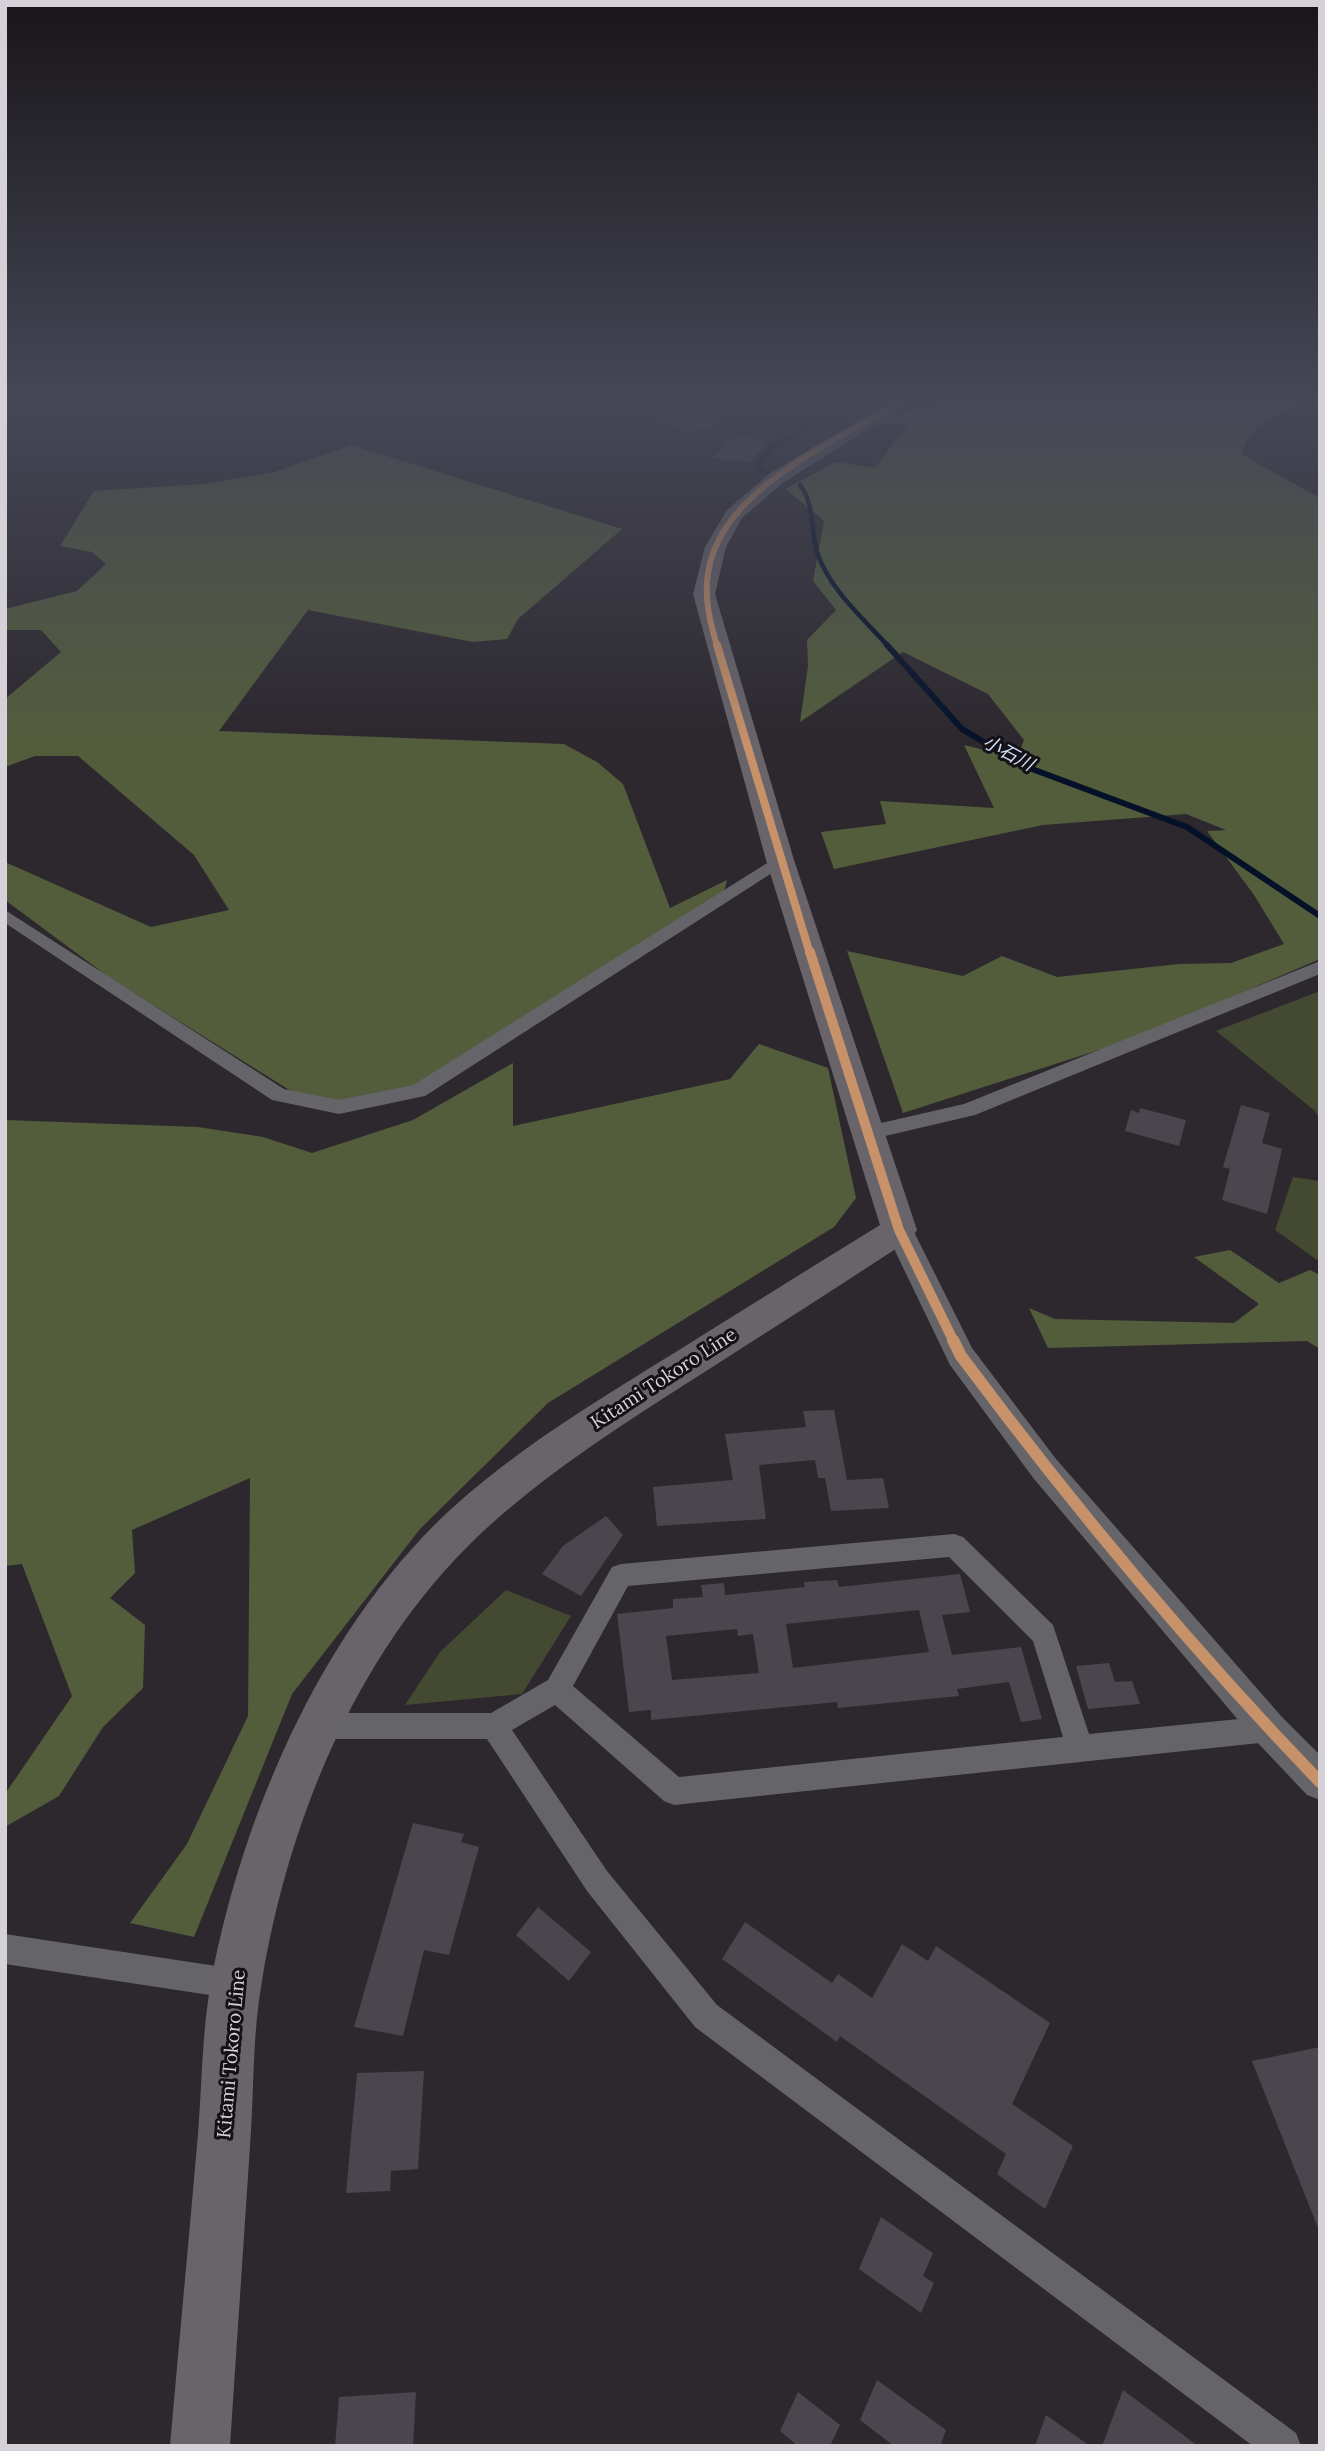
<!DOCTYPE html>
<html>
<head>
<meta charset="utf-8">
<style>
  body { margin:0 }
  #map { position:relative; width:1325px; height:2451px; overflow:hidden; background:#2d282e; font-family:Lora,serif }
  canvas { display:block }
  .frame { position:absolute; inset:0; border:7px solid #d6d0d8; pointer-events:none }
</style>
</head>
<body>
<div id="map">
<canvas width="1325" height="2451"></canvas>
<div class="frame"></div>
</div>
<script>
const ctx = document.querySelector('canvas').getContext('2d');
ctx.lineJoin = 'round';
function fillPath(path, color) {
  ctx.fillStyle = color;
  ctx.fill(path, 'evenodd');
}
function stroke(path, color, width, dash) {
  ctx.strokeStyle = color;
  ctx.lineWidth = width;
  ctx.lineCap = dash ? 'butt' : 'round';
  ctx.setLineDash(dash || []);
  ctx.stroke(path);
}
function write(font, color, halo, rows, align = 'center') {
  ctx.font = font + ' Lora,"Noto Sans JP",serif';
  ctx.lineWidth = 6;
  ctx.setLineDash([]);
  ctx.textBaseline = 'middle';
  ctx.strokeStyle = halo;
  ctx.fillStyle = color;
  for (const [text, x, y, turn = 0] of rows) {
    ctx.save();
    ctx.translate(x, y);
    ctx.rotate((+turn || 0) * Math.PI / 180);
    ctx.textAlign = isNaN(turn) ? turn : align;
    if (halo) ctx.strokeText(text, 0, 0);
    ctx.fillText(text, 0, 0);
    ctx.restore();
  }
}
fillPath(new Path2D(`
  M1320,991V1120L1315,1111L1216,1031Z
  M1293,1177L1320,1181V1262L1275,1230Z
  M506,1590L571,1616L522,1694L405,1705L440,1652Z`), '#434a31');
fillPath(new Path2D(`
  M984,402H1317C1281,411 1254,417 1241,454L1320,498V959L1136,1038L903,1113L847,951L963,976L1002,956L1057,977L1179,964L1231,963L1284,944L1254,895L1207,831L1226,830L1186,814L1043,825L834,869L821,832L886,824L880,801L994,808L964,745L1017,758L1024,740L988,694L903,652L800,722L808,666L807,640L836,610L813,581L824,521L786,489L835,462L875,468L907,425Z
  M351,445L622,529L518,619L507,639L473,642L308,610L219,731L564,744L597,762L623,784L670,908L727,880L724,892L407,1091L345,1103L291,1091L110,978L5,900V862L151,927L229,910L194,855L78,756H35L5,767V699L61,652L41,630H5V609L77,591L106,564L92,552L60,546L94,491L204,484L275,472Z
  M759,1044L828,1068L856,1198L834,1227L548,1403L420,1529L292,1694L194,1937L130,1923L187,1844L248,1716L250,1478L132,1530L135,1573L110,1598L145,1625L143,1688L103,1727L59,1796L5,1827V1794L72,1696L22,1564L5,1566V1120L198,1127L263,1137L312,1153L413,1120L513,1063V1126L730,1079Z
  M1230,1250L1279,1283L1310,1270L1320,1275V1349L1307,1341L1048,1348L1029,1308L1055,1319L1234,1323L1259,1304L1194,1257Z`), '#535d3c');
stroke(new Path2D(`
  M768,473L757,467L770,448L848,402
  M800,485C815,504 810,529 817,552C829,589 863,618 888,646`), '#041129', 4.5);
stroke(new Path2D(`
  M887,645L962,729L1024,766L1187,827L1320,916`), '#041129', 6);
fillPath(new Path2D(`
  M691,406L721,423L688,434L656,415Z
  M738,435L766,443L750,462L712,458Z
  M1241,1105L1270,1113L1262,1143L1282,1149L1267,1214L1222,1200L1230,1169L1223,1167Z
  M1140,1108L1186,1120L1179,1146L1125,1131L1131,1110L1139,1113Z
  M834,1410L847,1480L883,1478L889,1508L831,1511L825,1478H818L815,1460L759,1465L766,1519L657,1526L653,1487L733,1480L725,1434L806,1427L803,1411Z
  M606,1516L623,1535L581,1596L542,1574L563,1546Z
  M960,1574L970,1612L942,1615L952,1655L1021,1647L1042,1719L1021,1722L1009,1682L957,1689L959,1696L838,1708L837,1702L651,1720V1710L629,1712L617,1614L673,1608V1599L703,1597L701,1585L724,1583L725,1595L805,1587L804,1582L837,1580L839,1587ZM919,1610L929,1652L793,1668L786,1624ZM737,1629L738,1636L753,1634L759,1673L672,1680L666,1636Z
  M1109,1663L1115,1682L1132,1681L1140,1704L1088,1709L1076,1666Z
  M413,1823L464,1834L461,1842L479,1847L449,1955L424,1950L403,2036L354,2027Z
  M538,1907L591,1952L569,1981L516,1935Z
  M745,1922L832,1983L838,1974L872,1998L902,1944L928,1961L936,1946L1050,2023L1012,2104L1073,2146L1045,2209L997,2174L1006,2154L840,2036L837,2042L722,1959Z
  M1320,2047V2228H1318L1252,2061Z
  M424,2071L418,2169L391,2171L390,2191L346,2193L357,2073Z
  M881,2217L933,2253L923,2276L934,2283L921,2313L859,2269Z
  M877,2380L946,2430L940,2446H894L860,2420Z
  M1123,2390L1198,2446H1102Z
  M416,2392L413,2446H335L339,2397Z
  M798,2392L840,2425L830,2446H798L780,2431Z
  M1046,2415L1090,2446H1035Z`), '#4b454d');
fillPath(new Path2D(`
  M780,855L788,860L786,864L425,1096L339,1114L272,1100L5,923V910L284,1089L339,1100L413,1085Z
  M1320,961V974L975,1115L868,1140L858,1133L868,1126L964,1104Z
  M954,1534L963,1537L1053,1625L1089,1734L1269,1716L1279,1720L1283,1729L1279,1738L1269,1742L674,1805L664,1801L555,1705L512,1730L607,1871L717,2005L1296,2433L1301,2446H1253L695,2027L587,1891L487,1739H320L310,1735L306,1726L310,1717L320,1713H491L548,1680L612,1567L621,1564ZM949,1557L1033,1641L1063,1737L679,1777L573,1686L628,1586Z
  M5,1934L236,1969L247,1973L251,1984L247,1995L236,1999L5,1964Z`), '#656468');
fillPath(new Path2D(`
  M953,402H979L977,405C956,411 882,435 866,420L874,415L901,414Z
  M899,1219L909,1222L972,1348L1056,1459L1282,1717L1320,1755V1800L1307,1795L1256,1741L1034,1479L950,1365L885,1230L889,1222Z`), '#656468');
fillPath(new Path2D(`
  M890,402H912L784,482L742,518L726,547L715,594L794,860L917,1230L911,1239C842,1284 772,1329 703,1373C629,1420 555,1467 489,1526C361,1642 290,1814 262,1981C253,2030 254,2082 251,2131C244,2236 237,2341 230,2446H170C179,2342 189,2238 198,2134C202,2084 202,2031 211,1982C243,1810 327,1618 459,1502C526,1443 603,1397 679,1350C746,1308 813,1266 880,1225L766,860L693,594L705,547L727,510L770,473Z`), '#68646a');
stroke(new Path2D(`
  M717,646C710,622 704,599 708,573C720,489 837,440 903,402`), '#c7916a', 6);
stroke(new Path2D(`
  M717,645L810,954`), '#c7916a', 8);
stroke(new Path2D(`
  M810,952L899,1230L954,1342`), '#c7916a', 10);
stroke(new Path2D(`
  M953,1340L961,1356C1072,1505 1191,1648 1320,1782`), '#c7916a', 12);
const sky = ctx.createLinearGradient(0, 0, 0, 745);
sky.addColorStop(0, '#191619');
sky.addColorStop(0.54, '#464857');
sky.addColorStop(1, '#46485700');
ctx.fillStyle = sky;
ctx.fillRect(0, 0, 1325, 745);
write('italic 18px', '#d1e3f9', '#141015', [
  ["小石川",1008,754,28]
]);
write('19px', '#d6d0d8', '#141015', [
  ["Kitami Tokoro Line",664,1379,-33],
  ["Kitami Tokoro Line",232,2054,-85]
]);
</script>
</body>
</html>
